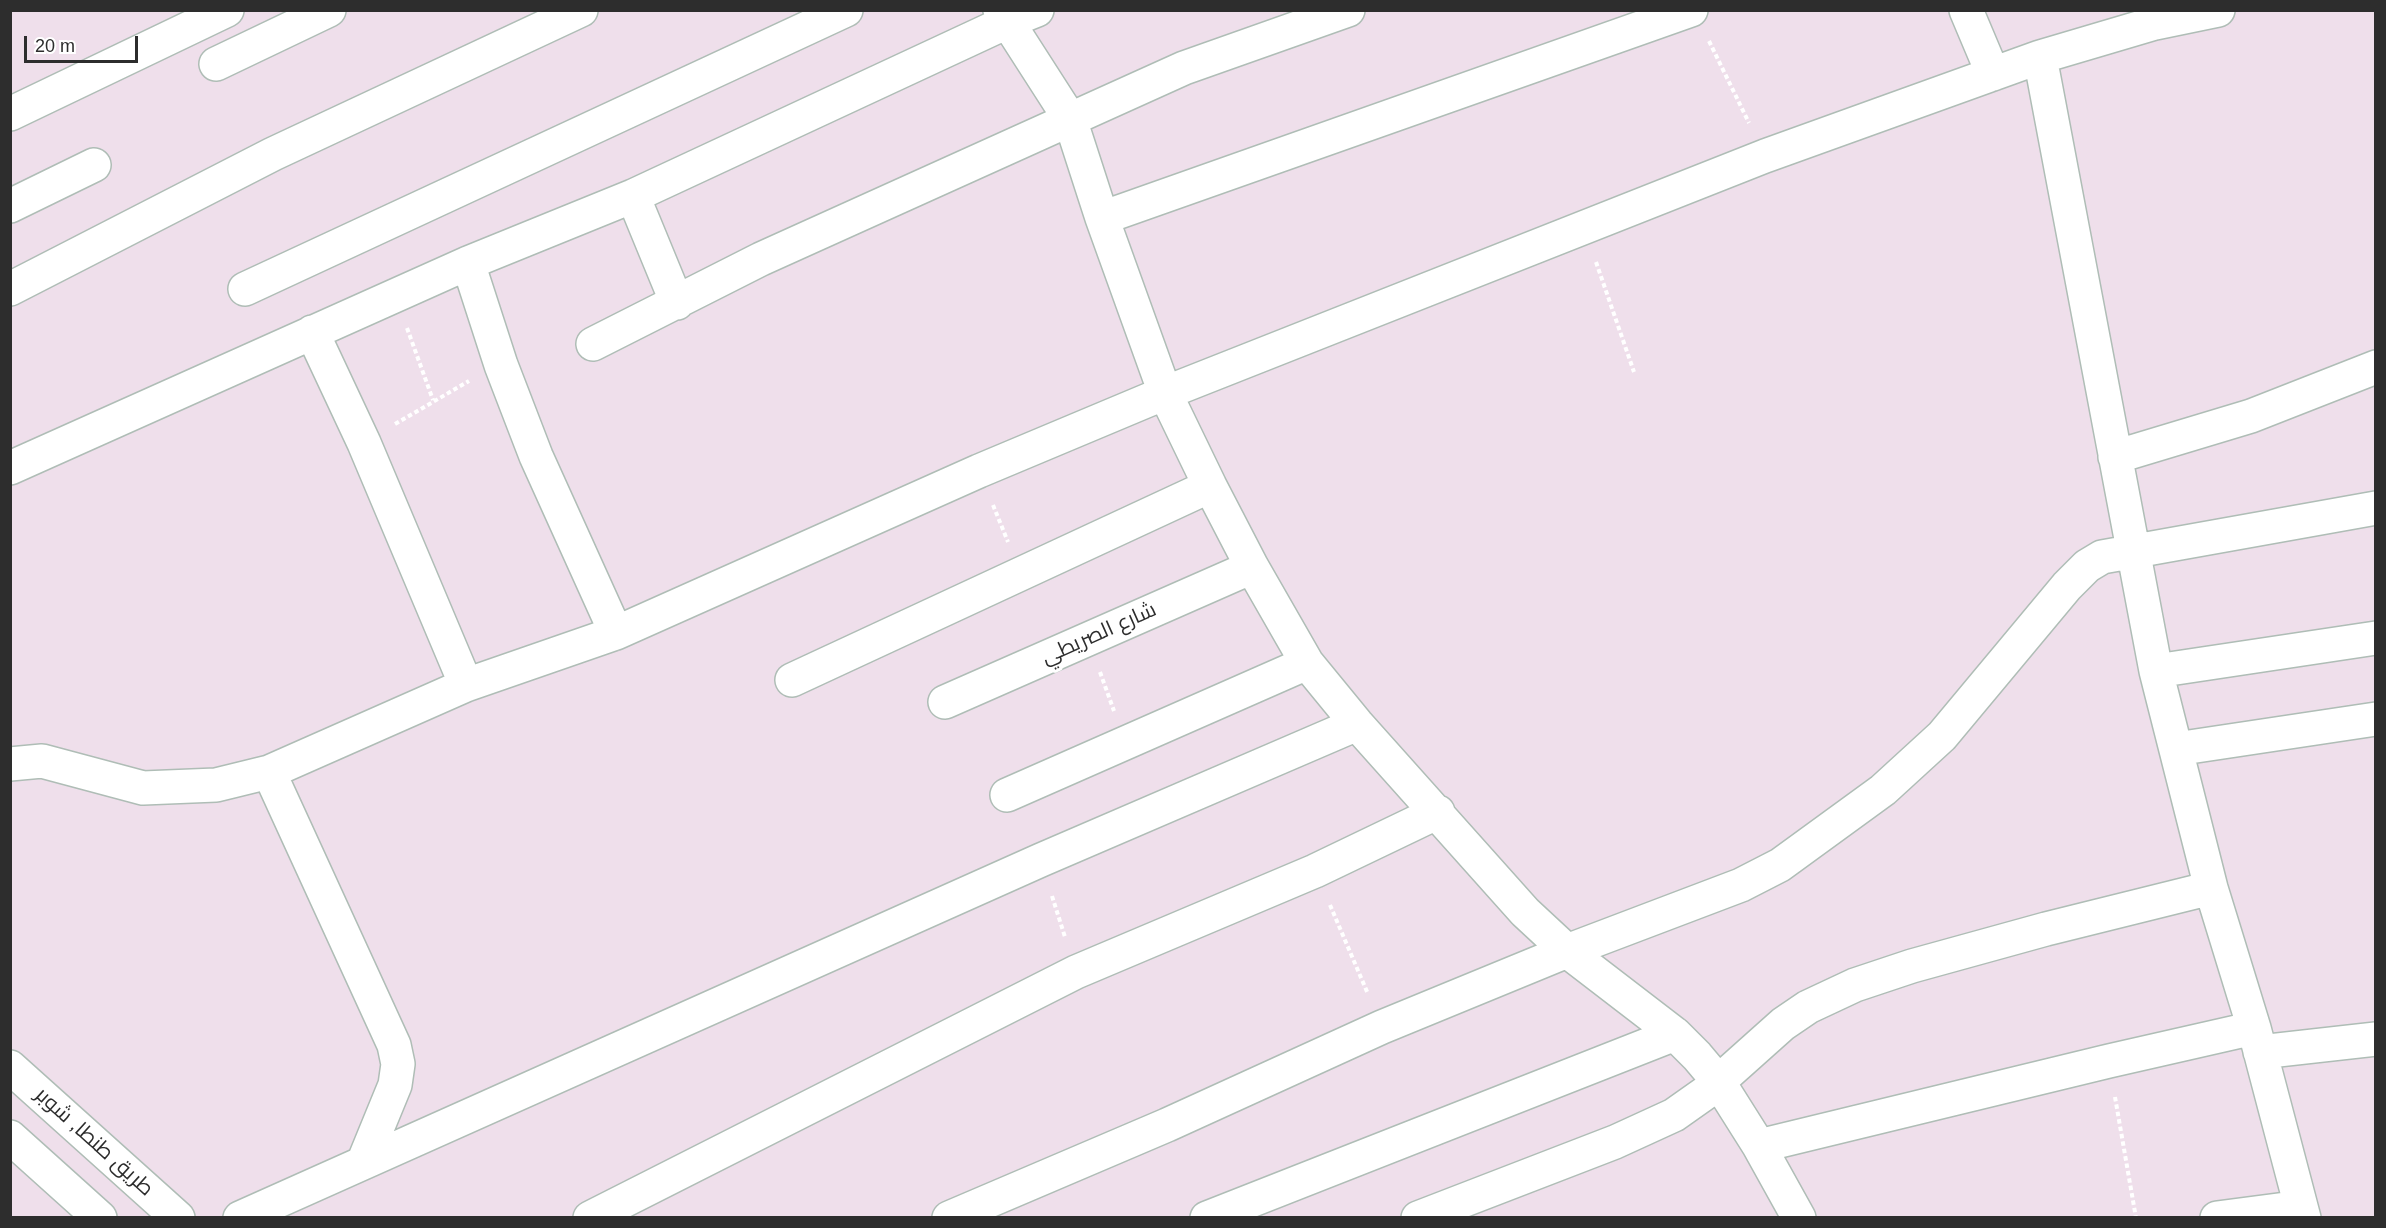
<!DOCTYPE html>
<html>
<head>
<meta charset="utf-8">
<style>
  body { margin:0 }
  #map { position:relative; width:2386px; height:1228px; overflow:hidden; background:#efdfeb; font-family:Helvetica,sans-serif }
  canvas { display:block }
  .frame { position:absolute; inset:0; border:12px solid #2d2d2d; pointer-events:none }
  .scale { position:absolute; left:24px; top:36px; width:114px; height:27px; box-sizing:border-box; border:3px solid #2d2d2d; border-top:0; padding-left:8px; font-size:18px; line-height:21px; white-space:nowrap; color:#2d2d2d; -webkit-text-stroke:4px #fff; paint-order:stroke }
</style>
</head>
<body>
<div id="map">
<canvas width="2386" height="1228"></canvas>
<div class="frame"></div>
<div class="scale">20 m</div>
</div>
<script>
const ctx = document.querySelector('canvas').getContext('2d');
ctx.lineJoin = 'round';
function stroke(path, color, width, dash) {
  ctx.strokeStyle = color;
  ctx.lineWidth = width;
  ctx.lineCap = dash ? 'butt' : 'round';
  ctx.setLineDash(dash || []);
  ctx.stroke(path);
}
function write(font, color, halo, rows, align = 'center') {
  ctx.font = font + ' Helvetica,Cairo,sans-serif';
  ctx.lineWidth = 6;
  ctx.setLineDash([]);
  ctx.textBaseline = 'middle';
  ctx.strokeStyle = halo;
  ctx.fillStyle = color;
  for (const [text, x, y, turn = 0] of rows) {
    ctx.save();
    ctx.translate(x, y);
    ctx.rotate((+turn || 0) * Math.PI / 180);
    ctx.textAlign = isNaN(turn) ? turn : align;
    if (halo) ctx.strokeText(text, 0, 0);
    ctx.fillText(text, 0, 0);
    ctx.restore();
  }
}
const minor = new Path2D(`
  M1000,10L1070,119L1102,218L1165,393L1210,486L1252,567L1307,663L1357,724L1525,912L1567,951L1675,1034L1697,1056L1718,1081L1759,1146L1799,1218
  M1966,10L1993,74
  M2040,57L2156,671L2211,888L2254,1028L2304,1218
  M216,64L329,10
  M10,114L227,10
  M633,196L677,303
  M10,206L94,165
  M1102,218L1691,10
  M468,263L501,365L536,456L616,633
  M10,289L273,154L581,10
  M245,289L846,10
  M312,332L364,443L466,685
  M593,344L761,259L1184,68L1348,10
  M2115,457L2251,416L2376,367
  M10,468L468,263L633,196L1007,22L1037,10
  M2156,671L2376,638
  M792,680L1210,486
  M945,702L1252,567
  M2176,749L2376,719
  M10,764L42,761L143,788L216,785L269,772L466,685L616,633L979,471L1165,393L1765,156L2040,57L2155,23L2218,10
  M269,772L394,1045L398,1064L395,1085L363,1163
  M1007,795L1307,663
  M2260,1052L2376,1039
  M10,1067L178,1218
  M10,1137L100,1218
  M1759,1146L2109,1061L2254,1028
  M240,1218L1041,860L1357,724
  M590,1218L1076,972L1315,871L1438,812
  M949,1218L1167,1125L1382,1027L1567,951L1741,885L1780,865L1883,790L1942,736L2067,586L2087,566L2102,557L2376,508
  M1207,1218L1675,1034
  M1418,1218L1615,1142L1674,1115L1708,1091L1783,1024L1808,1007L1855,985L1912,966L2046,929L2211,888
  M2217,1218L2301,1207`);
stroke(minor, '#afbdb6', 36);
stroke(new Path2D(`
  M1709,41L1749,123
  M1596,262L1634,372
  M407,328L433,400
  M395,424L469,381
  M993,505L1008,542
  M1100,672L1114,711
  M1052,896L1065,937
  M1330,905L1368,994
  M2115,1097L2136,1218`), '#fff', 4, [4.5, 3]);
stroke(minor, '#fff', 33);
write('21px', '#2d2d2d', '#fff', [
  ["شارع الصريطي",1099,634,-24],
  ["طريق طنطا, شوبر",94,1142,42]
]);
</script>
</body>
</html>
